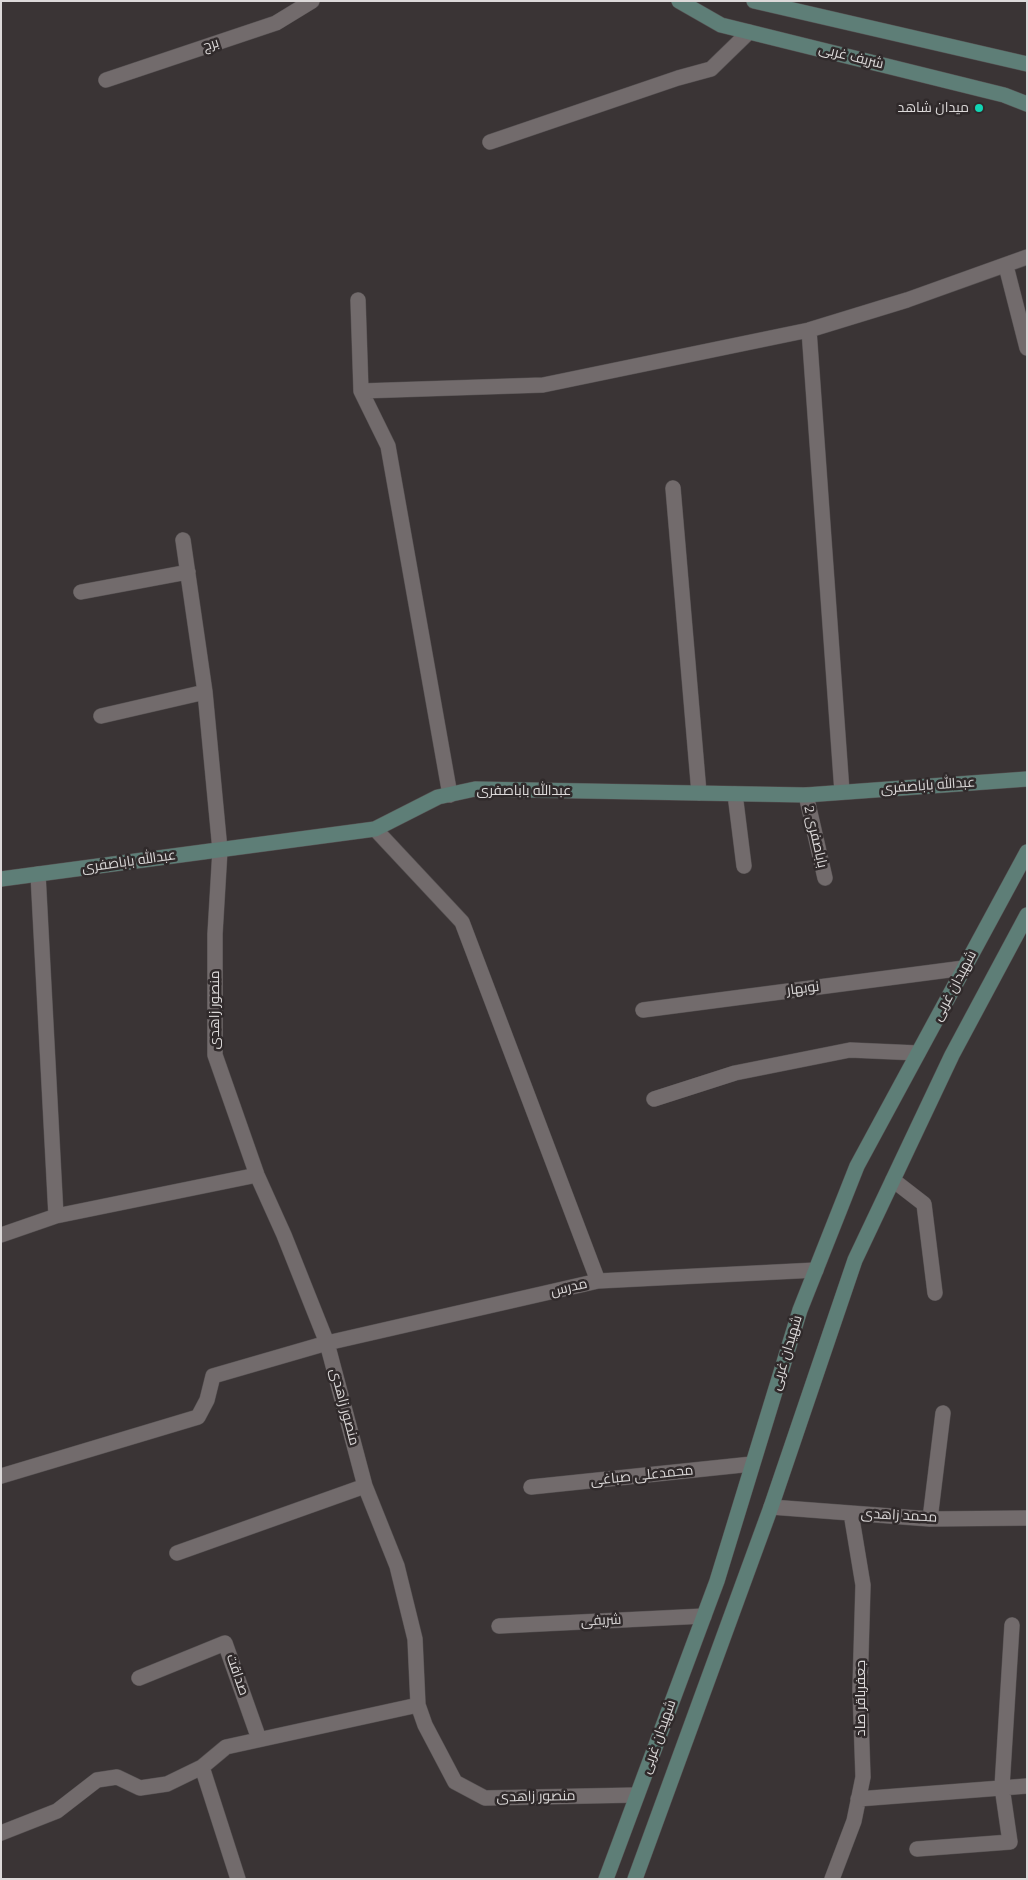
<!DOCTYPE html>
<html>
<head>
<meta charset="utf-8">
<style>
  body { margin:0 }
  #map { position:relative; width:1028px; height:1880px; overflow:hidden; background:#3a3435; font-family:"Times New Roman",serif }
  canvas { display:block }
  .frame { position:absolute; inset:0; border:2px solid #dcd9d9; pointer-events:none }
</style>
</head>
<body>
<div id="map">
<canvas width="1028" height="1880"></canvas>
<div class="frame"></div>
</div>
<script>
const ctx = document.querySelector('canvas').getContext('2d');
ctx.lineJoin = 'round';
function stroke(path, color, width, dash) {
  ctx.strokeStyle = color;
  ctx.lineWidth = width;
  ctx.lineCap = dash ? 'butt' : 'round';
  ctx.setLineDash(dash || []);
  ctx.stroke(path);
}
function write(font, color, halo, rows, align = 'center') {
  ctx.font = font + ' "Times New Roman",Cairo,serif';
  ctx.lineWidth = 5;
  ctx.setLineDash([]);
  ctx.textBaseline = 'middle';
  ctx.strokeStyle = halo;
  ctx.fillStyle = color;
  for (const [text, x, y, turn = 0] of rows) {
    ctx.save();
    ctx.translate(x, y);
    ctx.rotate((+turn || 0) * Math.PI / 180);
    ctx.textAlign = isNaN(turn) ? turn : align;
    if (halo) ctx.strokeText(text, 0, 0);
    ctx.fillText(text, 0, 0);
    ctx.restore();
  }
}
const street = new Path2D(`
  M106,80L276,23L312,1
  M490,142L678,78L711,69L749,32
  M1006,266L1027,348
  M358,300L361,391L388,446L450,795
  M809,330L842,792
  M361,391L543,385L809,330L907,300L1027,257
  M673,488L699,793
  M183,540L205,692L220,850L215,934V1055L257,1175L284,1235L327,1343L365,1486L397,1566L415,1639L418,1705L425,1725L455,1782L485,1798L637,1795
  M81,592L188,572
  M101,716L205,692
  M735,794L744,866
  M806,795L825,878
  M375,829L462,922L598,1281
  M38,874L56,1216
  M643,1010L964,968
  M654,1099L735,1073L850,1050L918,1053
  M893,1180L924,1204L935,1293
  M1,1235L56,1216L257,1175
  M1,1476L198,1417L207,1400L213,1376L327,1343L598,1281L816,1270
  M531,1487L752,1464
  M771,1507L930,1519L1027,1518
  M930,1519L943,1413
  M177,1553L365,1486
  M499,1626L704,1616
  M139,1678L225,1643L259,1739
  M202,1767L238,1879
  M858,1799L1027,1786
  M1,1833L57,1811L97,1780L117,1777L140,1788L167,1784L202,1767L226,1747L418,1705
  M917,1849L1010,1842L1002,1787L1012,1625
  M832,1879L854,1821L863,1777L860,1689L863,1585L851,1513`);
const secondary = new Path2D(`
  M679,1L721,25L1004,95L1027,104
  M754,1L1027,64
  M1,879L375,829L438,797L475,789L806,795L1027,779
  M606,1879L717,1581L800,1310L857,1166L1027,852
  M635,1879L771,1507L855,1260L952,1055L1027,915`);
stroke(street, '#555051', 16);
stroke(secondary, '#555051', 16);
stroke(street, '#726b6c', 15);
stroke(secondary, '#5e7e77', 15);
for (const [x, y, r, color] of [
  [979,108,5,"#11d5b4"]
]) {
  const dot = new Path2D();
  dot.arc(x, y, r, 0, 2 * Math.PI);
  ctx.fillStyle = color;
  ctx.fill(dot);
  stroke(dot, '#302a2b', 2);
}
write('14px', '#dcd9d9', '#302a2b', [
  ["برج",211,45,-18],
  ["شریف غربی",851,57,14],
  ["عبدالله باباصفری",928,786,-4],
  ["عبدالله باباصفری",524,791],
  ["باباصفری 2",815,837,77],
  ["عبدالله باباصفری",129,862,-8],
  ["شهیدان غربی",955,986,-62],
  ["نوبهار",803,989,-7],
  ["منصور زاهدی",215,1010,-90],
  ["مدرس",569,1288,-13],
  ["شهیدان غربی",787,1353,-73],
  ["منصور زاهدی",344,1407,75],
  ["محمدعلی صباغی",642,1476,-6],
  ["محمد زاهدی",899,1516,3],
  ["شریفی",601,1621,-3],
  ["صداقت",237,1675,71],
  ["جعفرباقر صاد",861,1698,-90],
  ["شهیدان غربی",659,1737,-70],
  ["منصور زاهدی",536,1797,-1]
]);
write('14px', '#dcd9d9', '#302a2b', [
  ["میدان شاهد",969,108]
], 'right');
</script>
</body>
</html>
